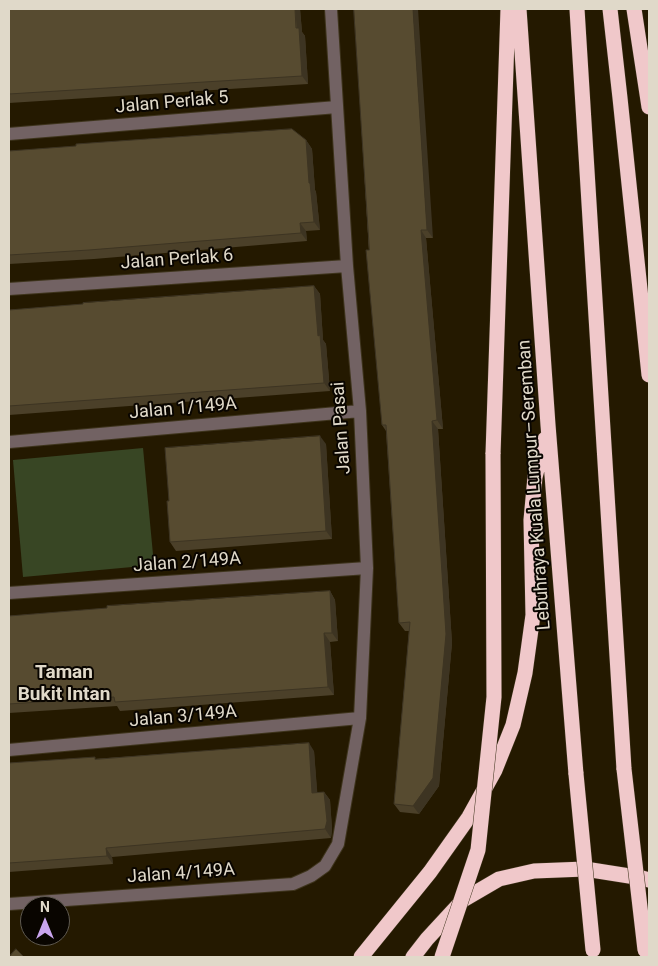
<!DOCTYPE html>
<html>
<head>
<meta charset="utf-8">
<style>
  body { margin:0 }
  #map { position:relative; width:658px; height:966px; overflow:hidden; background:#241900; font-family:Roboto,sans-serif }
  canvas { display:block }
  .frame { position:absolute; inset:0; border:10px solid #e0d9c9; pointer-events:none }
  .north { position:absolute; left:20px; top:896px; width:50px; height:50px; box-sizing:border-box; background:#090500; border:1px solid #5f5a50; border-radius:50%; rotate:0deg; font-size:14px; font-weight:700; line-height:20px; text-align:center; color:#e0d9c9 }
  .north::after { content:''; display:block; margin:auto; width:18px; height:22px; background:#c9a5ee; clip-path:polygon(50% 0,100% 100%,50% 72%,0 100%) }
</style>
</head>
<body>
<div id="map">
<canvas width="658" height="966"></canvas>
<div class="frame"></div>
<div class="north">N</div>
</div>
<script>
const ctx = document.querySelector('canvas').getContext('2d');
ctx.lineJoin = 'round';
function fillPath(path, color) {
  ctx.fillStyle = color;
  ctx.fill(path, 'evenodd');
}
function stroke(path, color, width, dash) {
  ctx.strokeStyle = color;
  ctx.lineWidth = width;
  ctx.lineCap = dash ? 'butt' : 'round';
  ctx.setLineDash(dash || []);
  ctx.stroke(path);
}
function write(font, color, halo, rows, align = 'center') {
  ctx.font = font + ' Roboto,sans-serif';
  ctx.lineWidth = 4;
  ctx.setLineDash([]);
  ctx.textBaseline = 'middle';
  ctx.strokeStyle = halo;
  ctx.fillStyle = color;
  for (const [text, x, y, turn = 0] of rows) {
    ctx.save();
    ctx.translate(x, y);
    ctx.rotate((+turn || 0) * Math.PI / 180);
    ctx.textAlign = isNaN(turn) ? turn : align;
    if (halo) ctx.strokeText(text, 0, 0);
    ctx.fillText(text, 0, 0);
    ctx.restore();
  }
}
fillPath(new Path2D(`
  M143,448L154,565L23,577L13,460Z`), '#384624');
const minor = new Path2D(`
  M9,134L337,107
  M9,289L347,266
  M9,442L360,411
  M9,593L367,568
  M9,750L360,718
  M9,904L293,884L311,876L325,866L338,844L360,718L367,568L360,411L347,266L331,9`);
const highway = new Path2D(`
  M519,9L548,425L576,774
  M577,9L624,769
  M610,9L620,98L649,375
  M634,9L649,107
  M493,454L508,9
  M361,957L430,872L469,817L495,770L513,725L525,673L533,615L531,520L535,477L545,439
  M413,957L427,939L463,900L499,879L534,871L585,869L642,878L649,880`);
stroke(minor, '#3e341c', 14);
stroke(highway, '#3e341c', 16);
stroke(minor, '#726263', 12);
stroke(highway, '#f0c8ca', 15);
const highwayBridge = new Path2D(`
  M624,769L645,950
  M576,774L593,950
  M442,957L478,850L494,697L493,454`);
stroke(highwayBridge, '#3e341c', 16, []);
stroke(highwayBridge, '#f0c8ca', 15);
fillPath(new Path2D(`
  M9,9H300L302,32L305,36L308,84L9,103Z
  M354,9L433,238H426L443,429H438L452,643L439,786L419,814L400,812L394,804L409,631H405L399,623L386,431L382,425L369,250Z
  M306,140L312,149L315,190L316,192L320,230L306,231L307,241L94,259L9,264V151Z
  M314,286L320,294L323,340L326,344L330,391L9,415V310Z
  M326,444L332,539L176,551L170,542L169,501Z
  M330,591L335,600L338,641L330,642L334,695L120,711L117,706L9,713V616Z
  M314,751L317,792H324L330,800L332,829L331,838L112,857L113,864L9,872V763Z`), '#4b4029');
fillPath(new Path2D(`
  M295,9H300L302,32L305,36L308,84L302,76Z
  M413,9H418L433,238L427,230Z
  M306,140L312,149L315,190L316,192L320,230L314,222L309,183Z
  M300,223L306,231L307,241L301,233Z
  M421,230L426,238L443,429L437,420Z
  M314,286L320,294L323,340L326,344L330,391L324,383L318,336Z
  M432,421L438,429L452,643L439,786L419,814L413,806Z
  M320,436L326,444L332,539L326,531Z
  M330,591L335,600L338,641L332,633Z
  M324,633L330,642L334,695L328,687Z
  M309,743L314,751L318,801L312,793Z
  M324,792L330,800L332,829L331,838L325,829Z
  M106,848L112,857L113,864L107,856Z`), '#3d3422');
const building = new Path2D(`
  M9,9H295L296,28H299L302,76L9,94Z
  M354,9H413L427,230H421L437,420L432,421L446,634L433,778L413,806L394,804L410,622L399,623L386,425H382L366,250H369Z
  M292,129L306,140L309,183H310L314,222L300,223L301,233L89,250L9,255V151L76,146V144L147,139Z
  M314,286L318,336L320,335L324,383L9,406V310L83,304V303Z
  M320,436L326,531L170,542L167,501H169L165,448Z
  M330,591L332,633H324L328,687L115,702L114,697L9,704V616L107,608V606Z
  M309,743L312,793L324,792L327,821L325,829L106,848L107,856L9,863V763L95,757V759Z
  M16,949L24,957H9Z`);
fillPath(building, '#574b30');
stroke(building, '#3d3422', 1);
write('18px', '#e0d9c9', '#090500', [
  ["Jalan Perlak 5",172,103,-5],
  ["Jalan Perlak 6",177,260,-4],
  ["Jalan 1/149A",183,409,-5],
  ["Jalan Pasai",342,428,-94],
  ["Lebuhraya Kuala Lumpur–Seremban",535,485,-94],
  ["Jalan 2/149A",187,563,-4],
  ["Jalan 3/149A",183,717,-5],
  ["Jalan 4/149A",181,874,-4]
]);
write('bold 19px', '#e0d9c9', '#090500', [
  ["Taman",64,673],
  ["Bukit Intan",64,695]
]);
</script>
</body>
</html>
